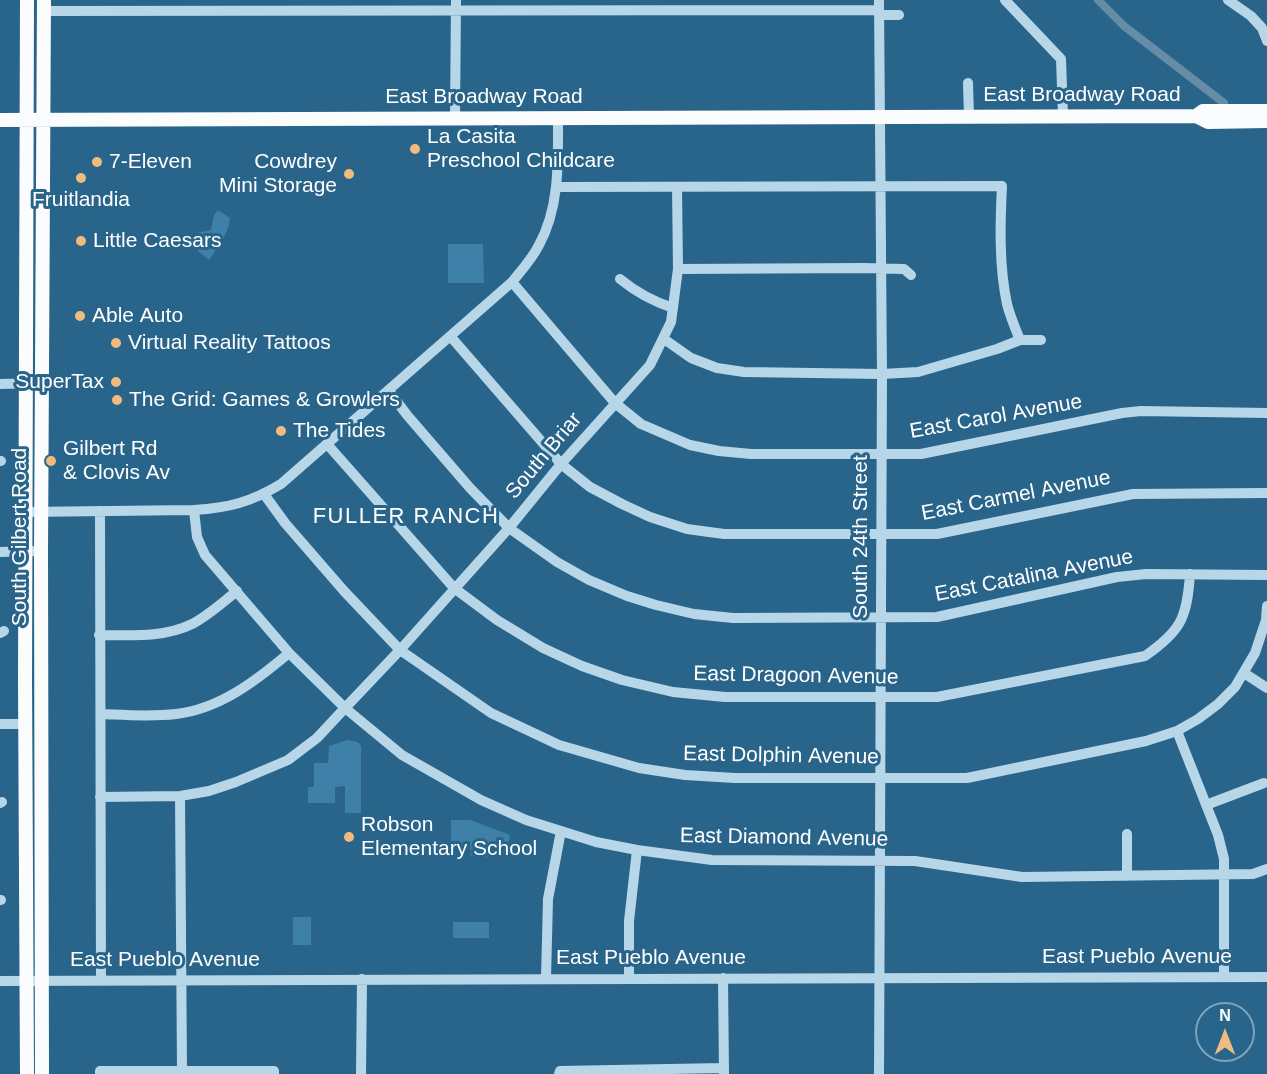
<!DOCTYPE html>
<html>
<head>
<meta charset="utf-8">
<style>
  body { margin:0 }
  #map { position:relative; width:1267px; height:1074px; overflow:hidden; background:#29658a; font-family:Arial,sans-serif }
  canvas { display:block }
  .north { position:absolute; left:1195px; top:1002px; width:60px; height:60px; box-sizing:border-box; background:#29658a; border:2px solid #7fa3b9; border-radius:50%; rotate:0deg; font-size:16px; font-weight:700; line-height:24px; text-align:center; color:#fff }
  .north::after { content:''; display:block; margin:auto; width:21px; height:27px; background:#f0bb7e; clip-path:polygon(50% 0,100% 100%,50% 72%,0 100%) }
</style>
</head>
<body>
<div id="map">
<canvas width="1267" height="1074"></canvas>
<div class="north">N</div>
</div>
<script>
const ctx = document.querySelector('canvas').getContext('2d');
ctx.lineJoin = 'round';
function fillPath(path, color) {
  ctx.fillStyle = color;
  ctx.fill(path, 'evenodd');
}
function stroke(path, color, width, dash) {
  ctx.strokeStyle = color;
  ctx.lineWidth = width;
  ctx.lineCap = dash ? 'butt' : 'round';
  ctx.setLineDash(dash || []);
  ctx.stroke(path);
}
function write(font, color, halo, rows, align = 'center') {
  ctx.font = font + ' Arial,sans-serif';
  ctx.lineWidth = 6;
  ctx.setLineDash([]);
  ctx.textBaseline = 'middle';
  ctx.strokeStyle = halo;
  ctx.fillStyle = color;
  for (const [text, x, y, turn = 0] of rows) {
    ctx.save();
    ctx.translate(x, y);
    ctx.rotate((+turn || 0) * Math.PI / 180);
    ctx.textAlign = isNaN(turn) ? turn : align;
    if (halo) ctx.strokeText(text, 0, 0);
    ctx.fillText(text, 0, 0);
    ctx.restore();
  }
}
fillPath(new Path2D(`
  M218,210L230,218C229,233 218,247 209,260L198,251L199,241L197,233L211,230L214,215Z
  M448,244H483L484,283H448Z
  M347,740L358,742L361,746V813H345V786L335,787V803H308V787H314V763H328L329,746Z
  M451,820H470L510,835L506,858L471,856L470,845H451Z
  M293,917H311V945H293Z
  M453,922H489V938H453Z`), '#3e80a7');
stroke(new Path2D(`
  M1098,0L1124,26L1224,103`), '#668da6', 8);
stroke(new Path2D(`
  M879,0L882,374L879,1074
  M1005,0L1061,59L1063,116
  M1228,0L1251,16L1262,28L1267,41
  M44,11L879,10
  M879,15H899
  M968,83L969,116
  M455,118L456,0
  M556,187L1002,186C1000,225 999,266 1007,304C1010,316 1015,328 1020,340
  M678,269L863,268L904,269L911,275
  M620,279C637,293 652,301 673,308
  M512,282L615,403L641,424L690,445L719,451L751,454H921L1122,413L1141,411L1267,413
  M451,337L561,464L590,487L622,504L650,517L687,529L724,534H937L1133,494L1267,493
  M664,339L691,358L717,368L744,372L882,374L918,372L997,349L1020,340H1041
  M0,384L42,383
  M389,391L407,415L470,488L509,528L557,562L589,580L627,596L656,605L694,614L733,618L937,617L1117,577L1146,574L1267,575
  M327,444L454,588L497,620L543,648L582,666L622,680L673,692L725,697H937L1145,656C1181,631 1187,618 1190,574
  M0,461H1
  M264,494L285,523L344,591L400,650L491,713L559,745L639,768L685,775L735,778H967L1146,741L1177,731L1198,719L1218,704L1235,687L1255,653L1266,620L1267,606
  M194,510L197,537L205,555L289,653L345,708L402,755L481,800L526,820L596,842L637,850L712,860L915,861L1022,877L1253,874L1267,869
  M100,511L101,980
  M25,512L194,510C229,508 251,502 281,484L512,282C521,271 532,259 539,245C560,207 558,161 558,118
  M0,552L41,551
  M0,633L4,631
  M99,635C130,635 164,638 192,624C208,616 223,602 237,591
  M1244,673L1267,688
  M101,714C126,715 151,717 176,714C220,709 257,680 289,653
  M0,724H25
  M1177,731L1218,835L1224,859V977
  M180,796L182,1071
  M100,797L180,796L209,791L236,782L288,760L317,738L345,708L400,650L509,528L561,464L650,365L671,322L678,269L677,187
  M0,803L2,802
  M1206,805L1264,783
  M1127,834V876
  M0,900H1
  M546,978L548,899L561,831
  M723,978L724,1074
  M629,979V921L637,850
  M0,981L1267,977
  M100,1074V1071H274V1074
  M361,1074L362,979
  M559,1074L560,1071L724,1068`), '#b7d7e9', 10);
stroke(new Path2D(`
  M1196,116L1203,111H1267
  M0,120L1196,116L1208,122L1267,121
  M27,1074L25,680L27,0
  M42,1074L41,551L44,0`), '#fafcfe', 14);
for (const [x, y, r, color] of [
  [415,149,6,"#f0bb7e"],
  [97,162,6,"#f0bb7e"],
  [349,174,6,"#f0bb7e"],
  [81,178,6,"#f0bb7e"],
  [81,241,6,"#f0bb7e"],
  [80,316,6,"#f0bb7e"],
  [116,343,6,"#f0bb7e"],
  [116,382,6,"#f0bb7e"],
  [117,400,6,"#f0bb7e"],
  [281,431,6,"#f0bb7e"],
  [51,461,6,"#f0bb7e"],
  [349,837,6,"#f0bb7e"]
]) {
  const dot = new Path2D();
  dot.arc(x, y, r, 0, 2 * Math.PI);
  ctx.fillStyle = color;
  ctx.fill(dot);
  stroke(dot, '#29658a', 2);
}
write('21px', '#fff', '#29658a', [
  ["East Broadway Road",1082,95],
  ["East Broadway Road",484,97],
  ["East Carol Avenue",996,417,-10],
  ["South Briar",544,456,-50],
  ["East Carmel Avenue",1016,496,-11],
  ["South Gilbert Road",20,537,-90],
  ["South 24th Street",861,537,-90],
  ["East Catalina Avenue",1034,576,-11],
  ["East Dragoon Avenue",796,676,1],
  ["East Dolphin Avenue",781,756,1],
  ["East Diamond Avenue",784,838,1],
  ["East Pueblo Avenue",1137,957],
  ["East Pueblo Avenue",651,958],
  ["East Pueblo Avenue",165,960]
]);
write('21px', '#fff', '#29658a', [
  ["La Casita",427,137],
  ["Preschool Childcare",427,161],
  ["7-Eleven",109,162],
  ["Cowdrey",337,162,"right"],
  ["Mini Storage",337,186,"right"],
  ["Fruitlandia",81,200,"center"],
  ["Little Caesars",93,241],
  ["Able Auto",92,316],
  ["Virtual Reality Tattoos",128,343],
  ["SuperTax",104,382,"right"],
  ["The Grid: Games & Growlers",129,400],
  ["The Tides",293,431],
  ["Gilbert Rd",63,449],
  ["& Clovis Av",63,473],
  ["Robson",361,825],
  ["Elementary School",361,849]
], 'left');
ctx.letterSpacing = '1.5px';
write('22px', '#fff', '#29658a', [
  ["FULLER RANCH",406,517]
]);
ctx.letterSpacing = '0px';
</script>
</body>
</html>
